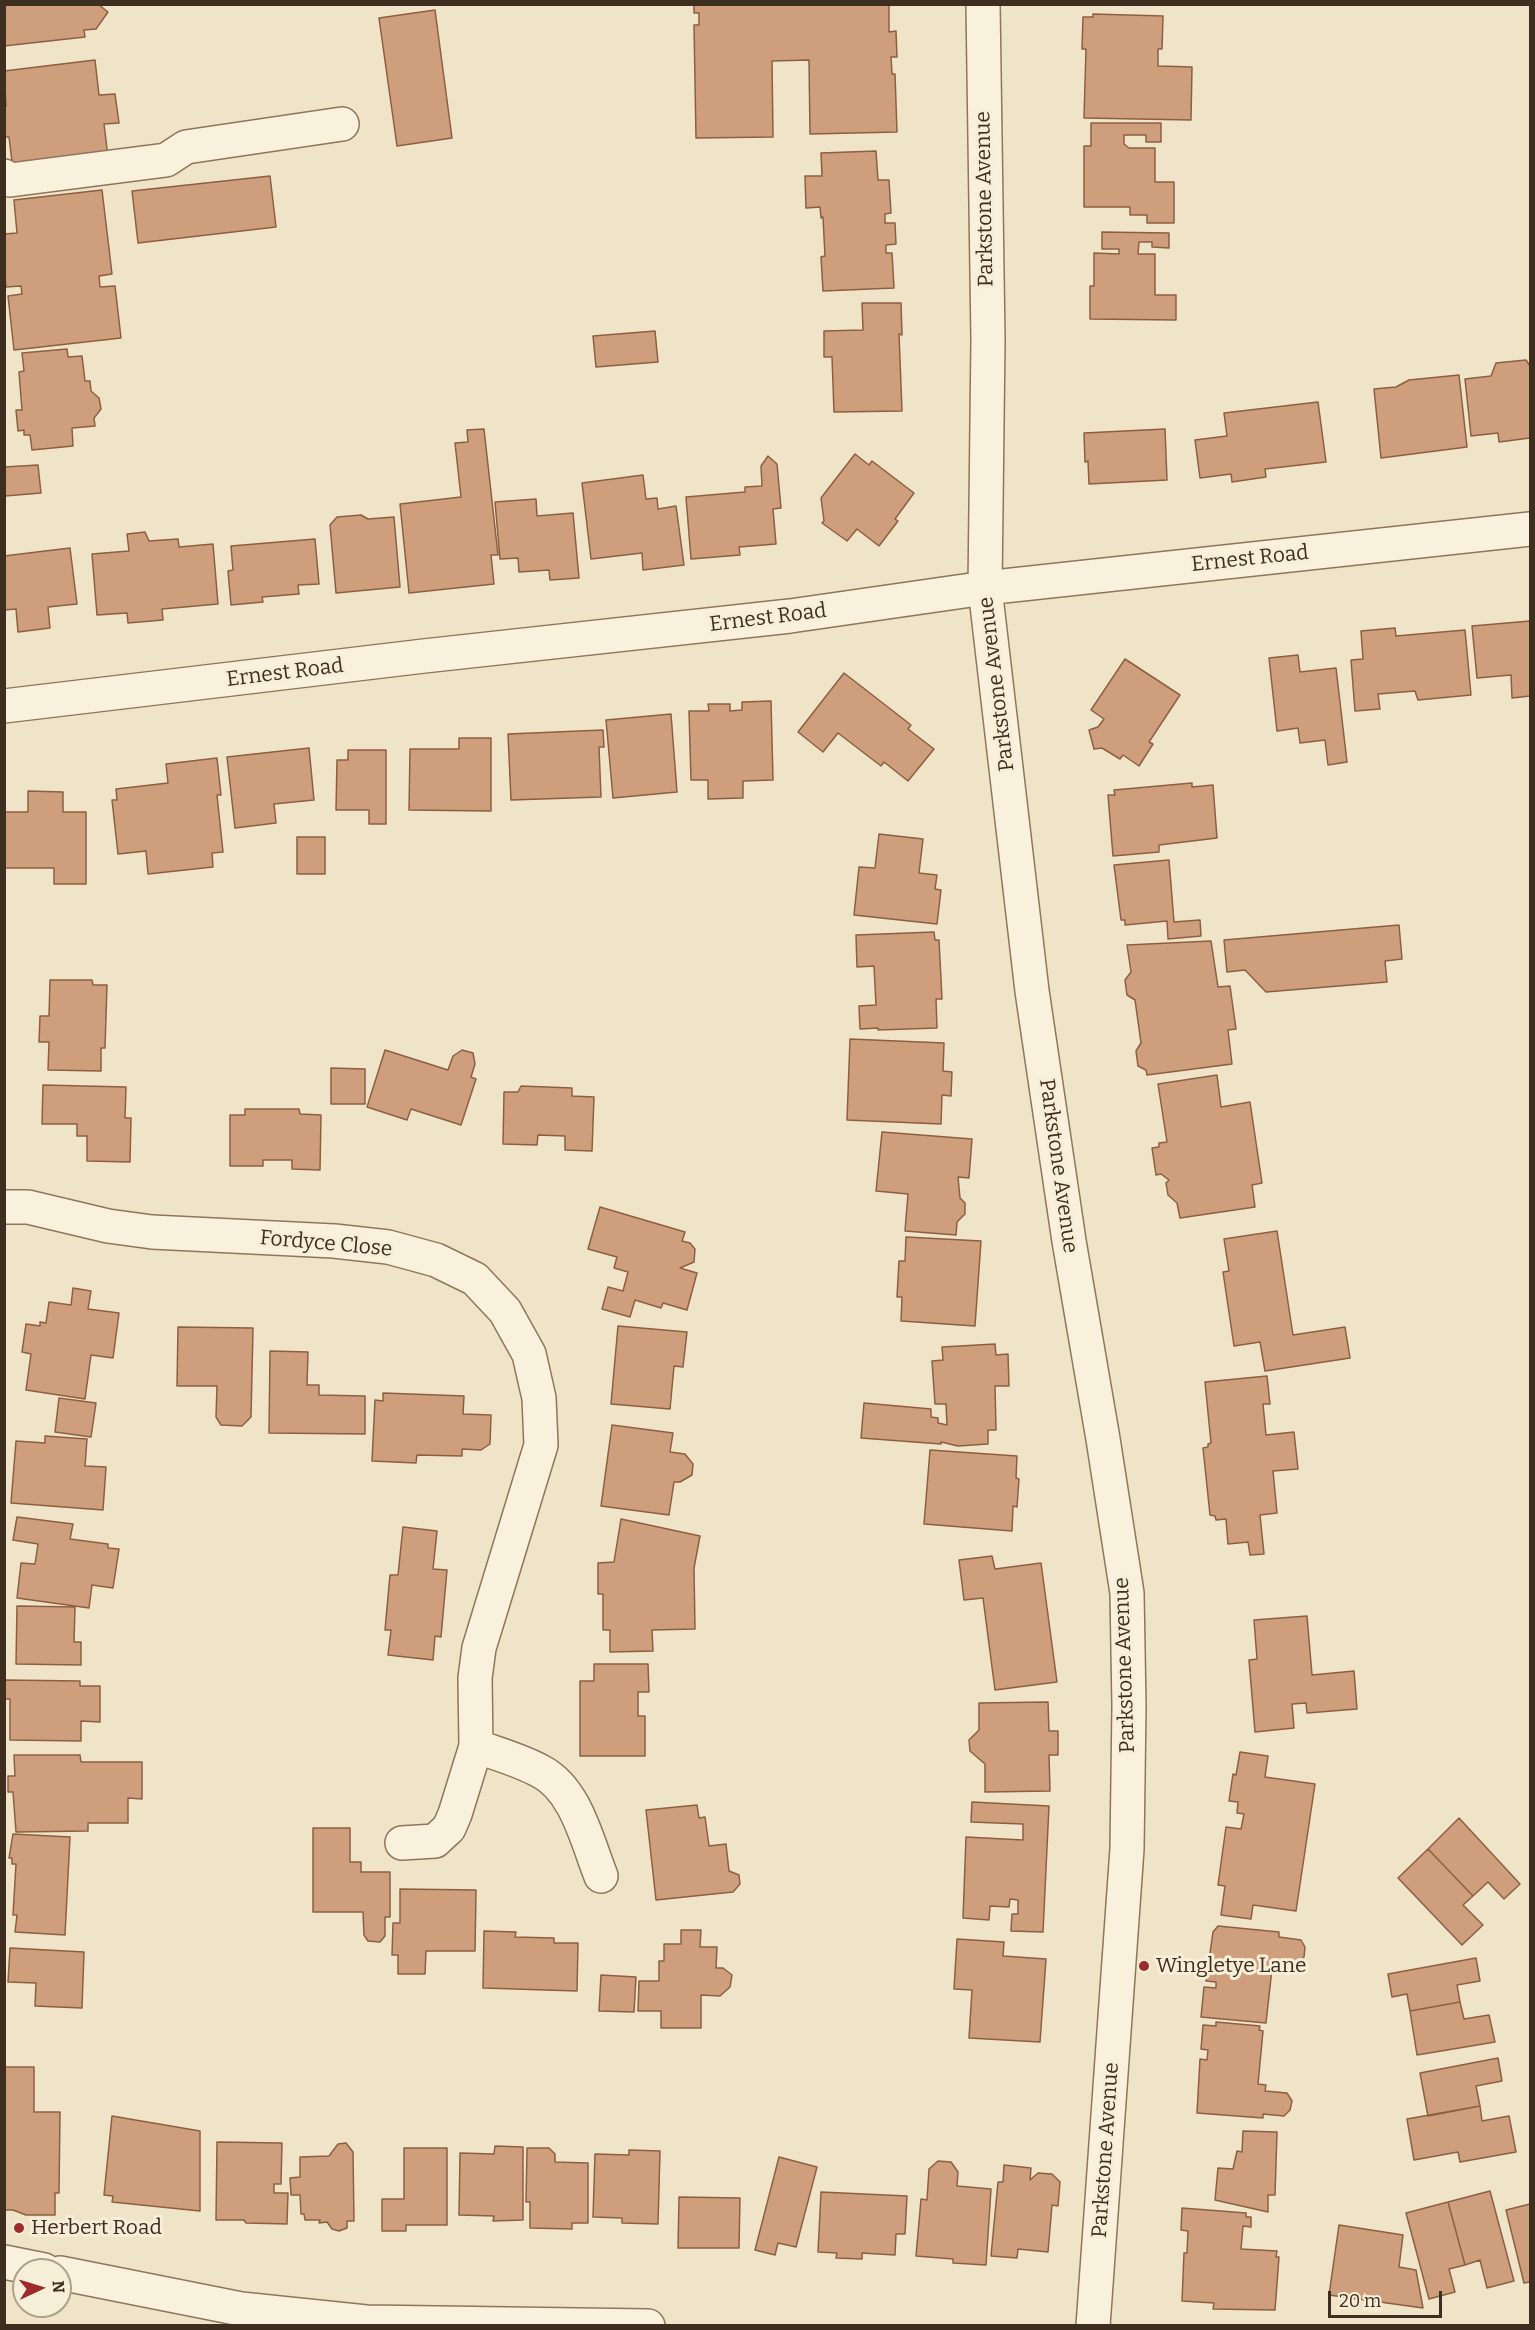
<!DOCTYPE html>
<html>
<head>
<meta charset="utf-8">
<style>
  body { margin:0 }
  #map { position:relative; width:1535px; height:2330px; overflow:hidden; background:#f0e4c8; font-family:Bitter,serif }
  canvas { display:block }
  .frame { position:absolute; inset:0; border:6px solid #3d2e20; pointer-events:none }
  .north { position:absolute; left:12px; top:2258px; width:60px; height:60px; box-sizing:border-box; background:#f7eed8; border:2px solid #ada18e; border-radius:50%; rotate:86deg; font-size:16px; font-weight:700; line-height:24px; text-align:center; color:#3d2e20 }
  .north::after { content:''; display:block; margin:auto; width:21px; height:27px; background:#9e2a2b; clip-path:polygon(50% 0,100% 100%,50% 72%,0 100%) }
  .scale { position:absolute; left:1328px; top:2291px; width:114px; height:27px; box-sizing:border-box; border:3px solid #3d2e20; border-top:0; padding-left:8px; font-size:18px; line-height:21px; white-space:nowrap; color:#3d2e20; -webkit-text-stroke:4px #f7eed8; paint-order:stroke }
</style>
</head>
<body>
<div id="map">
<canvas width="1535" height="2330"></canvas>
<div class="frame"></div>
<div class="north">N</div>
<div class="scale">20 m</div>
</div>
<script>
const ctx = document.querySelector('canvas').getContext('2d');
ctx.lineJoin = 'round';
function fillPath(path, color) {
  ctx.fillStyle = color;
  ctx.fill(path, 'evenodd');
}
function stroke(path, color, width, dash) {
  ctx.strokeStyle = color;
  ctx.lineWidth = width;
  ctx.lineCap = dash ? 'butt' : 'round';
  ctx.setLineDash(dash || []);
  ctx.stroke(path);
}
function write(font, color, halo, rows, align = 'center') {
  ctx.font = font + ' Bitter,serif';
  ctx.lineWidth = 6;
  ctx.setLineDash([]);
  ctx.textBaseline = 'middle';
  ctx.strokeStyle = halo;
  ctx.fillStyle = color;
  for (const [text, x, y, turn = 0] of rows) {
    ctx.save();
    ctx.translate(x, y);
    ctx.rotate((+turn || 0) * Math.PI / 180);
    ctx.textAlign = isNaN(turn) ? turn : align;
    if (halo) ctx.strokeText(text, 0, 0);
    ctx.fillText(text, 0, 0);
    ctx.restore();
  }
}
const building = new Path2D(`
  M4,4H98L108,12L96,29L84,30L85,37L4,46Z
  M694,4H889V32L896,31L897,57H891L892,74H895L897,132L810,134L809,60L772,61L773,137L696,138L694,25H699V13H694Z
  M435,10L452,138L397,146L379,18Z
  M1093,14L1163,16L1162,49H1158V66L1192,67L1191,120L1084,118L1086,49H1082L1083,17H1093Z
  M95,60L99,95L115,94L119,123L104,124L108,157L13,170L9,137H4V106H6L4,71Z
  M1091,123H1161V142H1146V135H1124V144L1129,148H1155V182H1174V223H1147V215H1130V207H1084V146H1091Z
  M876,151L878,180H889L891,213L885,214V223H895L896,244L886,245V253H892L894,288L823,291L821,257L825,256L823,217L821,218L820,207L806,208L805,176H822L821,153Z
  M270,176L276,227L138,243L132,191Z
  M102,190L112,274L99,276L100,287L115,286L121,338L14,350L8,296L22,294L21,286L6,287L4,269V234L17,233L14,200Z
  M1102,232L1169,233V248L1152,247V242H1139L1138,254H1155V295H1176V320L1090,319V286H1094V253L1119,254V249H1102Z
  M862,303H901L902,335L899,334L902,411L834,412L832,357H824V331L863,330Z
  M655,331L658,362L596,367L593,336Z
  M67,349L68,357L82,356L85,381H90L91,391L99,398L101,409L94,418L95,426L72,428L73,446L32,450L30,435H24V430L18,431L16,410H22L19,372L24,371L22,353Z
  M1526,360L1530,366V438L1499,442L1498,433L1471,436L1465,379L1491,376L1496,363Z
  M1459,375L1467,447L1381,458L1374,389L1396,387L1409,380Z
  M1318,402L1326,462L1265,469L1266,477L1232,482L1231,474L1200,478L1195,440L1227,436L1224,413Z
  M484,429L498,555H491L494,584L409,593L400,504L461,497L455,443L468,442L467,430Z
  M1165,429L1167,480L1089,484L1088,461L1085,462L1084,433Z
  M855,454L869,465L872,461L914,493L895,519L898,521L879,546L857,529L847,541L822,523L824,521L821,498Z
  M768,456L777,464L781,508L773,509L776,544L739,547L740,555L691,559L686,497L745,492V487L762,486L761,466Z
  M38,465L41,493L5,496L4,467Z
  M643,475L646,499L657,498L658,509L676,506L684,565L643,570L642,553L591,559L582,483Z
  M536,499L537,516L573,513L579,578L550,580L549,570L519,572L518,558L500,559L495,502Z
  M361,515L368,519L394,517L400,587L336,593L330,525L337,517Z
  M145,532L149,541L178,539L179,547L213,544L218,604L162,609L163,620L128,623L127,613L97,615L92,554L129,551L127,534Z
  M315,539L319,584L298,585L299,594L262,597L263,602L231,605L228,571L233,570L231,546Z
  M70,548L77,604L48,607L50,628L18,632L16,609L4,610V556Z
  M1530,621V696L1512,698L1511,675L1477,678L1472,626Z
  M1395,628L1396,636L1465,630L1471,695L1418,700L1415,691L1378,694L1380,709L1355,711L1351,660L1363,659L1361,631Z
  M1298,655L1300,672L1336,668L1347,762L1328,765L1325,740L1300,743L1298,728L1277,731L1269,658Z
  M1125,659L1180,695L1149,742L1153,744L1139,766L1123,755L1120,759L1102,748L1094,749L1089,730L1098,727L1104,719L1091,710Z
  M844,673L911,725L908,729L934,749L908,781L884,762L881,766L838,733L823,752L798,732Z
  M771,701L773,780L743,781V798L708,799V780H691L689,711H709L708,704H730V711L742,710V702Z
  M671,714L677,792L613,798L606,720Z
  M603,730L604,747H599L601,797L511,800L508,734Z
  M459,738H491V811L409,810L410,749H459Z
  M309,748L314,800L274,804L276,823L235,828L227,757Z
  M348,750H386V824H369V810H336L337,760H348Z
  M217,758L221,795H217L223,852L212,853L213,867L148,874L146,851L118,854L112,800H117L116,789L168,783L166,764Z
  M1192,783V787L1213,785L1217,838L1159,845V852L1113,856L1108,795H1115L1114,790Z
  M28,791L63,792V812H86V884H54V868H4V812H28Z
  M879,834L923,839L919,873L937,875L935,889L941,890L937,924L854,915L859,867L875,868Z
  M297,837H325V874H297Z
  M1169,860L1174,922L1200,920L1201,936L1168,939L1167,921L1125,925V920H1121L1114,865Z
  M1399,925L1402,959L1385,961L1387,982L1266,992L1245,970L1227,972L1224,940Z
  M934,932L935,940H939L942,999H936L937,1028L878,1030V1028L860,1029L859,1006L876,1005L874,966L857,967L856,935Z
  M1211,941L1218,987L1230,986L1236,1029L1228,1030L1232,1064L1147,1075L1146,1070L1138,1066L1136,1051L1141,1043L1135,1000L1127,995L1125,980L1131,972L1127,945Z
  M50,980H92L93,985H107L105,1048H101V1071L48,1070L49,1042H39L40,1016H49Z
  M850,1039L944,1043L943,1071L952,1072L951,1096L942,1095L941,1124L847,1120Z
  M385,1050L448,1070L453,1056L462,1050L473,1053L475,1064L471,1077L476,1079L461,1125L411,1109L407,1120L367,1107Z
  M331,1068L365,1069V1104H331Z
  M1217,1075L1221,1107L1250,1102L1262,1183L1252,1185L1255,1207L1180,1218L1177,1203L1168,1195L1166,1183L1169,1180L1161,1174L1156,1175L1152,1148L1159,1147V1143L1167,1142L1158,1084Z
  M43,1085L126,1087L125,1118H131L130,1162L87,1161V1136H77V1124H42Z
  M521,1086L572,1088V1096L594,1097L592,1151L565,1150V1136L538,1135L537,1145L503,1144L504,1092H518Z
  M245,1109H299L300,1114L321,1115L320,1170L292,1169V1160H263V1166H230V1115H245Z
  M882,1132L972,1139L969,1178L958,1177L960,1198L965,1203V1214L957,1222L956,1235L905,1231L908,1194L876,1191Z
  M600,1207L685,1232L682,1241L690,1243L695,1249L694,1262L680,1268L697,1273L687,1310L663,1303L661,1308L635,1300L630,1317L602,1309L608,1287L623,1291L628,1272L614,1268L617,1257L588,1249Z
  M1277,1231L1293,1335L1345,1327L1350,1358L1265,1371L1260,1342L1234,1346L1223,1272L1229,1271L1224,1239Z
  M906,1237L981,1241L975,1326L901,1321L902,1297H897L899,1261H905Z
  M73,1288L91,1291L88,1309L119,1313L113,1358L91,1355L85,1399L26,1390L31,1354L22,1352L26,1324L40,1326V1322L46,1323L49,1302L71,1305Z
  M618,1326L687,1332L683,1367L674,1366L670,1409L611,1404Z
  M178,1327L253,1328L251,1417L242,1426L221,1425L216,1417L217,1386H177Z
  M995,1344L996,1355L1008,1354L1009,1386H995L996,1430H988V1444L958,1446L941,1442V1444L861,1438L864,1403L931,1409V1417L938,1418V1423L947,1425L946,1404H935L932,1361L943,1360L942,1347Z
  M270,1351L308,1352L307,1385H319V1395L365,1396V1434L269,1433Z
  M1267,1376L1270,1404H1263L1266,1435L1294,1432L1298,1469L1273,1471L1277,1513L1260,1515L1264,1554L1250,1555L1248,1542L1228,1544L1226,1519L1216,1520L1215,1516L1210,1515L1203,1448L1208,1447V1444L1211,1443L1205,1382Z
  M383,1393L464,1396L463,1414L491,1415L490,1444L481,1450L462,1449V1456L417,1455L416,1463L372,1461L375,1400L383,1401Z
  M59,1398L96,1403L91,1437L55,1432Z
  M612,1425L673,1433L670,1452L685,1454L693,1464L692,1475L680,1482H674L669,1515L601,1506Z
  M45,1436L87,1439L85,1466L106,1467L103,1510L11,1503L16,1441L45,1443Z
  M930,1450L1017,1456L1016,1478L1019,1479L1017,1507L1013,1506L1012,1531L924,1524Z
  M17,1517L73,1524L70,1539L108,1544V1548L119,1549L113,1588L92,1585L89,1608L17,1598L21,1563L35,1564L38,1544L13,1540Z
  M621,1519L700,1536L694,1568L695,1629L652,1630L653,1651L610,1652V1630H603V1594H598V1563L614,1562Z
  M403,1527L437,1531L433,1569L447,1570L441,1637L435,1636L433,1660L388,1655L391,1630H385L390,1575H398Z
  M992,1556L995,1569L1041,1563L1057,1682L995,1690L983,1598L964,1600L959,1560Z
  M17,1606L75,1607L74,1642H81V1665L16,1664Z
  M1307,1616L1312,1675L1354,1671L1357,1709L1307,1713L1306,1703L1292,1704L1294,1728L1255,1732L1249,1660L1257,1659L1254,1620Z
  M594,1664H648L649,1692H638V1716H645V1756H580V1681H594Z
  M5,1680L80,1681V1686H100V1722L81,1721V1741L10,1740V1699H5Z
  M1048,1702L1049,1731H1058V1755H1049L1050,1791L985,1792V1764L970,1751L969,1740L979,1730V1703Z
  M1240,1752L1268,1756L1265,1777L1315,1784L1296,1911L1253,1905L1251,1919L1221,1915L1225,1886L1218,1885L1226,1827L1241,1829L1244,1814L1237,1813L1238,1802L1229,1801L1233,1774L1236,1775Z
  M14,1755H80L81,1762H142V1799L128,1798V1823H88V1831L16,1832L13,1792H8V1776H15Z
  M972,1802L1049,1806L1043,1932L1011,1931L1012,1914H1018V1900L1010,1899L1009,1907L990,1906L989,1920L963,1918L966,1837L1023,1840V1824L971,1822Z
  M697,1805L699,1818L705,1817L709,1846L726,1844L729,1871L739,1875L740,1884L733,1892L656,1900L646,1810Z
  M1459,1818L1520,1884L1504,1899L1488,1882L1473,1896L1428,1849Z
  M313,1828H350V1862H361V1872H390V1917H385V1936L380,1942L368,1941L364,1935L363,1912H313Z
  M13,1834L70,1837L65,1935L15,1932L17,1915H13L16,1864H12V1858H9Z
  M1428,1849L1473,1896L1463,1905L1483,1925L1462,1945L1398,1878Z
  M400,1889L476,1890L475,1951H426L425,1974H398V1955H392L393,1923H400Z
  M1218,1926L1279,1932V1937L1301,1940L1305,1947L1304,1957L1297,1964L1277,1962V1969H1272L1266,2023L1201,2017L1204,1987L1216,1988V1982L1206,1981L1213,1932Z
  M681,1930H701L700,1947H717L716,1968H723L732,1975L730,1987L720,1996L701,1995V2028H661V2011H638L639,1981H659V1961H664V1944H681Z
  M484,1931L516,1932L515,1937L554,1938V1943H578L577,1991L483,1988Z
  M957,1939L1004,1942L1003,1956L1046,1959L1040,2042L969,2038L972,1990L954,1989Z
  M10,1948L84,1952L82,2008L35,2006L36,1983L8,1982Z
  M1476,1958L1480,1981L1457,1985L1460,2002L1410,2011L1407,1994L1392,1997L1388,1974Z
  M601,1975L636,1977L634,2012L599,2011Z
  M1460,2002L1464,2019L1489,2015L1495,2042L1417,2055L1410,2011Z
  M1216,2022L1260,2026L1259,2030L1263,2031L1258,2084L1266,2085L1265,2091L1287,2093L1292,2101L1290,2110L1284,2116L1263,2114V2118L1197,2113L1200,2059L1207,2060L1208,2050L1201,2049L1203,2025L1216,2026Z
  M1498,2058L1502,2081L1476,2086L1480,2106L1428,2116L1420,2073Z
  M4,2067H34V2112H60L59,2193H55V2215H26L13,2210H4Z
  M1480,2106L1482,2121L1509,2116L1516,2152L1460,2162L1458,2152L1414,2160L1407,2119Z
  M112,2116L200,2131V2211L112,2202L113,2196L104,2195Z
  M1243,2131L1277,2132L1275,2195H1268V2212L1215,2200L1218,2168L1233,2169L1237,2151L1242,2152Z
  M217,2142L282,2143L281,2184H274V2193H288L287,2224L246,2223L244,2220H216Z
  M346,2143L353,2152L354,2221H347V2228L339,2231L332,2229L327,2222L319,2223L320,2220H305L304,2214H301L300,2195H291L290,2178L300,2177V2157L329,2156L338,2144Z
  M495,2146L523,2147V2220L493,2221L494,2216L459,2215L460,2153L494,2154Z
  M404,2148H447V2225H406V2231H382V2199H404Z
  M527,2148H549L555,2154V2162L588,2163V2223H572V2229L530,2228V2202H526Z
  M629,2150L660,2151L658,2224L622,2223V2218L593,2217L595,2154L629,2155Z
  M779,2157L817,2167L796,2247L778,2243L775,2255L755,2250Z
  M938,2161L951,2162L958,2172L957,2186L991,2189L986,2265L953,2263V2259L916,2256L921,2199L927,2200L929,2169Z
  M1004,2165L1031,2168L1030,2180L1038,2173L1052,2174L1060,2182L1058,2206L1052,2205L1048,2252L1018,2249L1017,2258L991,2256L998,2182H1003Z
  M1490,2191L1514,2281L1487,2288L1480,2260L1465,2265L1448,2202Z
  M821,2192L907,2196L905,2234H896L895,2255L862,2253V2259L836,2258L837,2253L818,2252Z
  M679,2197L740,2198L739,2248H678Z
  M1448,2202L1465,2265L1449,2269L1455,2292L1429,2299L1406,2213Z
  M1530,2204V2282L1524,2283L1506,2210Z
  M1182,2208L1246,2213V2217H1251V2227L1243,2226L1241,2249L1277,2251L1276,2257H1279L1275,2310L1213,2309L1214,2303L1182,2301L1184,2253H1187L1188,2231L1181,2230Z
  M1339,2225L1403,2235L1399,2267L1416,2270L1423,2308L1329,2295Z`);
fillPath(building, '#cf9f7d');
stroke(building, '#8d5f41', 1.5);
const minor = new Path2D(`
  M983,4L988,340L985,588L1032,991L1069,1241L1103,1439L1127,1593L1129,1706L1127,1849L1093,2326
  M4,176L10,180L166,160L186,147L342,124
  M4,706L424,656L790,616L985,588L1530,529
  M4,1207H28L108,1226L152,1232L334,1241L388,1247L436,1260L475,1279L505,1311L529,1354L539,1398L541,1445L479,1648L475,1678L476,1746L455,1814L449,1828L435,1841L402,1843
  M476,1746C497,1754 520,1760 540,1771C576,1789 587,1841 601,1876
  M4,2262L44,2270
  M60,2273L241,2309L366,2322L648,2326`);
stroke(minor, '#8d765c', 36);
stroke(minor, '#faf1dc', 33);
for (const [x, y, r, color] of [
  [1144,1966,6,"#9e2a2b"],
  [19,2228,6,"#9e2a2b"]
]) {
  const dot = new Path2D();
  dot.arc(x, y, r, 0, 2 * Math.PI);
  ctx.fillStyle = color;
  ctx.fill(dot);
  stroke(dot, '#f7eed8', 2);
}
write('21px', '#3d2e20', '#f7eed8', [
  ["Parkstone Avenue",985,199,-91],
  ["Ernest Road",1250,559,-6],
  ["Ernest Road",768,618,-7],
  ["Ernest Road",285,673,-7],
  ["Parkstone Avenue",997,684,-97],
  ["Parkstone Avenue",1058,1166,82],
  ["Fordyce Close",326,1244,5],
  ["Parkstone Avenue",1125,1665,-92],
  ["Parkstone Avenue",1106,2150,-86]
]);
write('21px', '#3d2e20', '#f7eed8', [
  ["Wingletye Lane",1156,1966],
  ["Herbert Road",31,2228]
], 'left');
</script>
</body>
</html>
